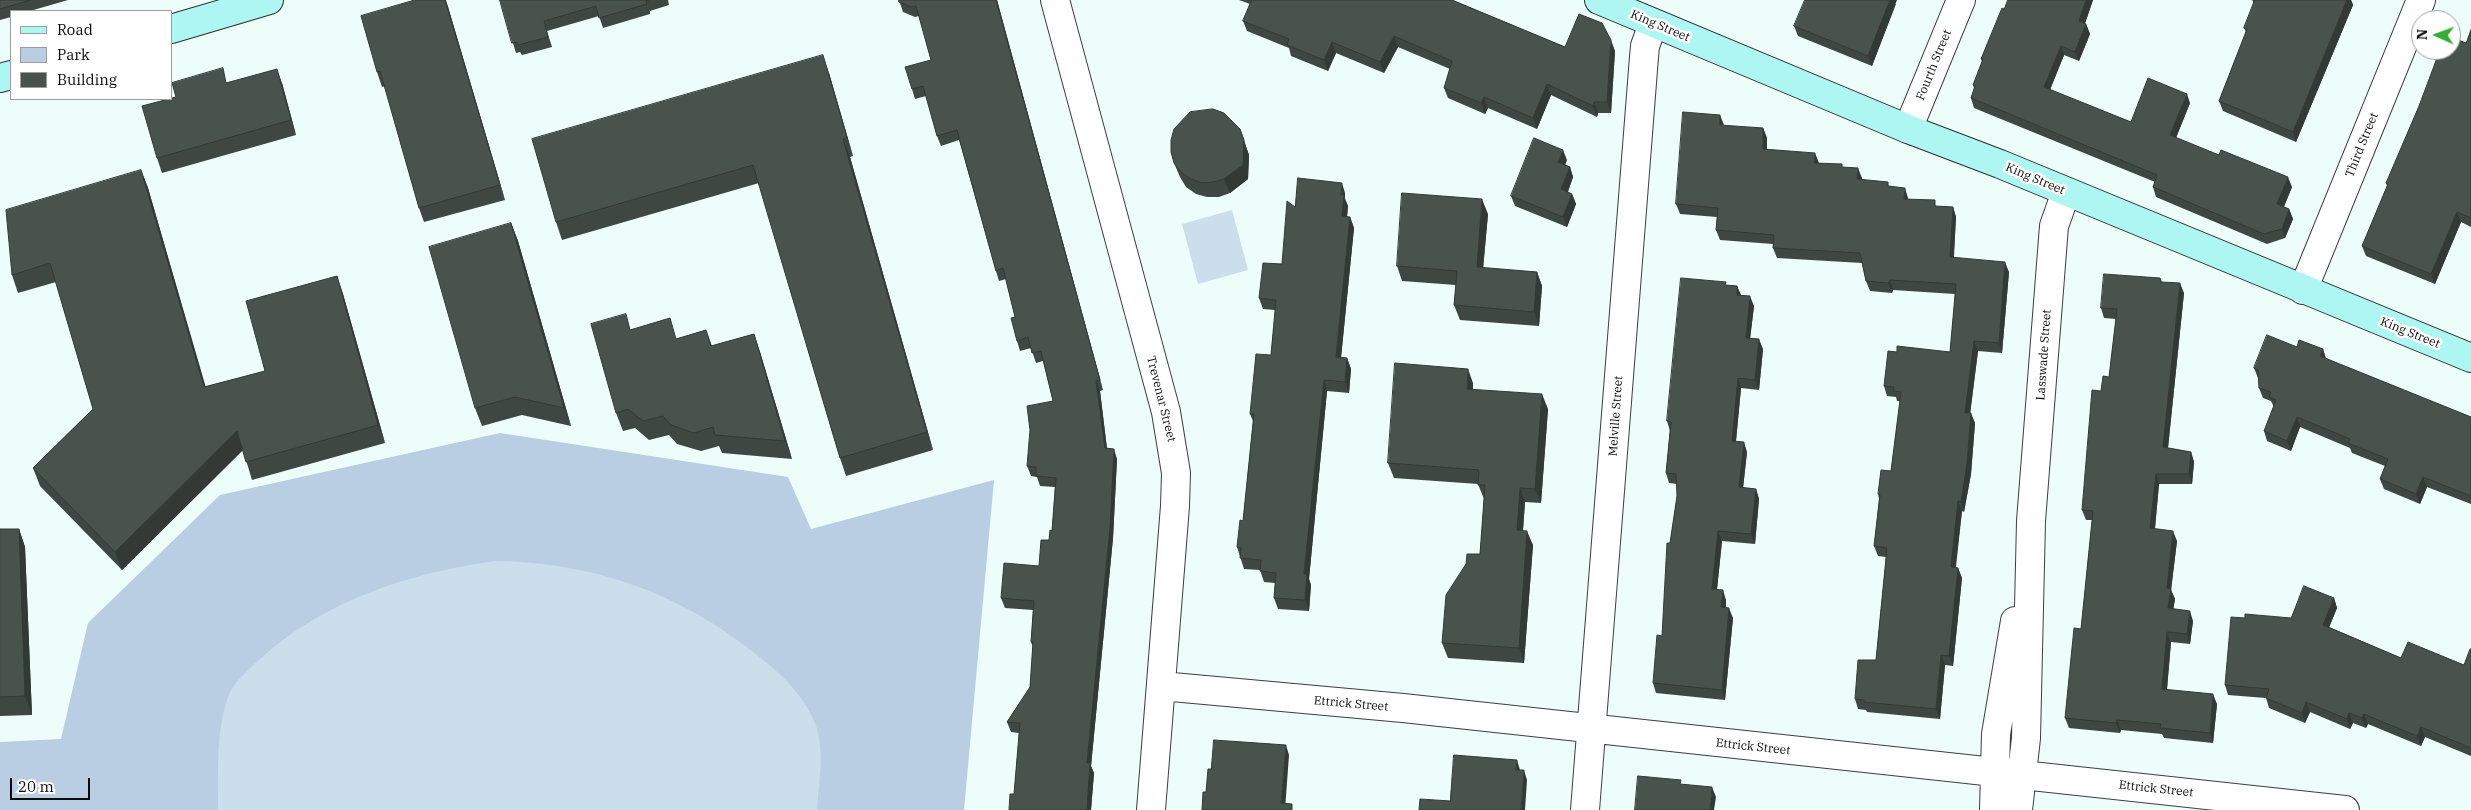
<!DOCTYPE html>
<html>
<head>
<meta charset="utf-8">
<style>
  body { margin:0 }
  #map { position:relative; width:2471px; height:810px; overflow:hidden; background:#ecfdfa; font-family:"IBM Plex Serif",serif }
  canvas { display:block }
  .legend { position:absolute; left:10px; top:10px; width:162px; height:90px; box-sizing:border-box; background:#fff; border:1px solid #9d9d9d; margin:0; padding:6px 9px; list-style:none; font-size:15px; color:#0b0b0b }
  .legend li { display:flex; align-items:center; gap:10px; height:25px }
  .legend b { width:25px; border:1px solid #9d9d9d }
  .north { position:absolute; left:2411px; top:10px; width:50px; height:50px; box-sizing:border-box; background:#fff; border:1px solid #9d9d9d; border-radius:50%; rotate:272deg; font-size:14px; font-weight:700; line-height:20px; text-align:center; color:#0b0b0b }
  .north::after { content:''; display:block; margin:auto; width:18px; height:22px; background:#33ac33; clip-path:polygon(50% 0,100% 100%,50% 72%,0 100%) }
  .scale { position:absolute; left:10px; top:778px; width:80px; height:22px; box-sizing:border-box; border:2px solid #0b0b0b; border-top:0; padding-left:6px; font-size:15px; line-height:18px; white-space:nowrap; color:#0b0b0b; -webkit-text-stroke:4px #fff; paint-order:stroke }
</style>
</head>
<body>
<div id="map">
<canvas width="2471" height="810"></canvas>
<ul class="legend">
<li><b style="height:6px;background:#aef6f2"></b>Road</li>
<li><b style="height:14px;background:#b9cde3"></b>Park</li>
<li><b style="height:14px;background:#49534d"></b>Building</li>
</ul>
<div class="north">N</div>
<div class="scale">20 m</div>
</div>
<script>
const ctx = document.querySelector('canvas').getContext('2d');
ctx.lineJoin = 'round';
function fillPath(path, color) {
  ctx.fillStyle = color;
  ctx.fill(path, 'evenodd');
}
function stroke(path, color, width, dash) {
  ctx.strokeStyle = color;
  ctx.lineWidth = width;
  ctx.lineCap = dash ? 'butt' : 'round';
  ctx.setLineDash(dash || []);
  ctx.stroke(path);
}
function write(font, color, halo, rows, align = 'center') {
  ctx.font = font + ' "IBM Plex Serif",serif';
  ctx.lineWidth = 5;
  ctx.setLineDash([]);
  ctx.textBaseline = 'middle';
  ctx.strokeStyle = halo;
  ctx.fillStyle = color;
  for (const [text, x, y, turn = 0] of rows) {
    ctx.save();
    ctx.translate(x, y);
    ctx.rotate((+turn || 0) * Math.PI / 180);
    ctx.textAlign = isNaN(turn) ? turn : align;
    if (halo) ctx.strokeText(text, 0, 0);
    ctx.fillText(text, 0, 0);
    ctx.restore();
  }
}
fillPath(new Path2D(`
  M500,433L788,477L811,529L994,480L964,810H0V742L61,739L88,623L220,495Z`), '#b9cde3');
fillPath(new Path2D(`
  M1232,210L1248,270L1198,284L1182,224Z
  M495,561C592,562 681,593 757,655C780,673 804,695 815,723C825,748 819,784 817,810H218C218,776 216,732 227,700C232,683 247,671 260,659C325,600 409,573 495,561Z`), '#cadeeb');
const street = new Path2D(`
  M1055,0L1166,412L1176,473L1175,506L1151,810
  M1908,129L1961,0
  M2303,290L2421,0
  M1161,686L1403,708L2345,810
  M1585,810L1644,57L1645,46L1653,24
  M1994,810L1996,734L2015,621
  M2018,810L2026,738L2031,521L2054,226L2066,192`);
const secondary = new Path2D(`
  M1599,0L1908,129L2000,164L2471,358
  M171,29L269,0
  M0,78L11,75`);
stroke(street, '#3e3e3e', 30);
stroke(secondary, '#2d2d2d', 30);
stroke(street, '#fff', 28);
stroke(secondary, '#aef6f2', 28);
fillPath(new Path2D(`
  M0,0H68L30,11H11V17L0,20Z
  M415,0H446L505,200L424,222L419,208L385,86L382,87L377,72Z
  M500,0H668L669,5L650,11V14L603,28L599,16L547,31L552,47L522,55L520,52L516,53Z
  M899,0H997L1103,390L1100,391L1107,448L1117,459L1113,538L1091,766L1094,773L1091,810H1009L1014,794L1019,733L1011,732L1007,722L1030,687L1033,647L1031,642L1033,610L1005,608L1001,598L1039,566L1052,531L1055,487L1040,486L1037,477L1031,476L1027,466L1053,401L1043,361L1036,363L1031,348L1020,351L1017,341L1015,317L1006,279L999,281L996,271L959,140L941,146L937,136L926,96L915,99L912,89L931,60L919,16L915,17L903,12Z
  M1239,0H1452L1565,47L1615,51L1611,113H1598L1597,117L1551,95L1537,129L1488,108L1485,114L1448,98L1444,88L1450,69L1398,47L1384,73L1336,53L1328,71L1291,56L1289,48L1247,31L1243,21L1250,4Z
  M2093,0L2085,24H2086L2090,34L2079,61L2064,55L2050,90L2131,122L2190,103L2176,138L2292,187L2284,207L2289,209L2293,219L2285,238L2267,244L2156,197L2153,187L2155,182L1974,108L1971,98L1974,88L1973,85L1982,62L1981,59L2004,9Z
  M2252,0H2351L2353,5L2296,142L2223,111L2219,101L2246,32L2244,28L2254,3Z
  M1896,4L1872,66L1798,36L1794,26Z
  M2471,30V227L2461,222L2435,284L2366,256L2362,246L2387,186L2386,183L2466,43Z
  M829,73L853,156L850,157L933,450L846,476L840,458L759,183L562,240L556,222Z
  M228,82L282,83L296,135L162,173L157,158Z
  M1763,128L1767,138V149L1818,163L1843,167L1862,178L1861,179L1890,186L1908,198V199L1937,206L1953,207L1956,217L1954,257L2009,272L2002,353L1978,351L1970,413L1975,423L1971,474L1964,512L1962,511L1956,567L1958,568L1962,578L1953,666L1945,665L1940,719L1867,712L1866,710L1858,709L1855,699L1876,660L1886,557L1878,556L1874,546L1879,499L1878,494L1891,471L1900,401H1897L1896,397L1887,396L1884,386L1897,352H1950L1955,294L1893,290L1892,293L1870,291L1866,281L1862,263L1777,258L1773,248V244L1720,240L1716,230L1717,217L1680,214L1676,204Z
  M1240,129L1249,155L1248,179L1230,193L1219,197H1207L1196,194L1186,187L1180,177L1174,163Z
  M1567,160L1565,165L1570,167L1573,177L1568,192L1572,194L1576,204L1567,227L1515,206L1511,196Z
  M141,170L148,188L205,387L265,371L337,276L343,294L385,443L252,480L243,450L122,570L40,486L33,468L93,409L56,282L18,293L12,275Z
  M1345,193V199L1348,206L1347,217H1350L1354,228L1341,357L1347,358L1351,369L1349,393L1327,391L1309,579L1311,585L1309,611L1278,609L1274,598L1275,583L1264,582L1260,570L1244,569L1237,547L1243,521L1253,421L1250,414L1271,355L1275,310L1263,309L1259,298L1282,264L1295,207Z
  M1488,214L1483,268L1537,272L1542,286L1539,326L1460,320L1454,305L1456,285L1402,281L1397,266Z
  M511,223L518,241L571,426L522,415L482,426L475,408Z
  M2160,278L2162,282L2184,293L2168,448L2191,452L2194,462L2192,484H2159L2155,529L2177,541L2171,590L2175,599L2173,609L2193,621L2190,644L2171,642L2167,690L2217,704L2213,743L2164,738L2162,734L2121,730L2120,733L2069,728L2065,718L2081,629L2092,520H2086L2082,510L2101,391L2109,377L2116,319L2104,318L2101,308Z
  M1726,285L1737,286L1741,295L1754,306L1750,338L1763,349L1759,390L1741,388L1736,441L1747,452L1743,488L1756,489L1759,499L1755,544L1722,541L1717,589L1726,600V608L1733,618L1725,700L1656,693L1653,683L1662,636L1670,543L1677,496V484L1669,483L1666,473L1670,431L1667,421Z
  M632,330L677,339L706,330L712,346L754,334L760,352L792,459L722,453L719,446L701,451L677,444L669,435L649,440L635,428L623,431L616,413Z
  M2323,349L2326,359L2471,417V504L2427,487L2420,504L2384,489L2380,479L2385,466L2352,453L2350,448L2300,427L2291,451L2267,441L2264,431L2274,407L2271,401L2263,398L2259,388V378H2258L2254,368Z
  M1473,383V389L1548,409L1541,503L1525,502L1523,530L1533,545L1524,663L1448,658L1442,643L1480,554L1484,499L1478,484L1394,478L1388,463Z
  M0,529H19L25,547L32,715L0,716Z
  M2334,598L2337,608L2329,627L2401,658L2464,665L2471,649V756L2425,737L2421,746L2368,724L2366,728L2353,723L2350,729L2310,712L2305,723L2269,708L2266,698L2228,695L2225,685L2245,618H2291Z`), '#3f4742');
fillPath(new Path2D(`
  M445,0L448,7L505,200L500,185Z
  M996,0H997L1103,390L1100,380Z
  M1890,0H1897L1872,66L1868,56Z
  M2086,0H2093L2082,31L2079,21Z
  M2347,0H2351L2353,5L2296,142L2293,132Z
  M2086,24L2090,34L2079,61L2075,52Z
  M1394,36L1398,47L1384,73L1380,62Z
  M1611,40L1615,51L1611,113L1607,102Z
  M1332,42L1336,53L1328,71L1324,60Z
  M2061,46L2064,55L2047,97L2044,87Z
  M823,55L829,73L853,156L847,138Z
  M277,69L282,83L296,135L291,120Z
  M1547,84L1551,95L1537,129L1533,118Z
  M2187,94L2190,103L2173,145L2170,135Z
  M1484,97L1488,108L1485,114L1481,103Z
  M1594,102L1598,113L1597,117L1593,106Z
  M1720,115L1724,125H1720Z
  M1763,128L1767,138V159L1763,149Z
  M1240,129L1249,155L1248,179L1230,193L1224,179Z
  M843,139L850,157L933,450L927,432Z
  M1563,150L1567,160L1562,172L1558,162Z
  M1815,153L1819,163L1818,173L1814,163Z
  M1570,167L1573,177L1565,199L1561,189Z
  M1858,168L1862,178L1861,189L1857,179Z
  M141,170L148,188L211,405L204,387Z
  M2288,177L2292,187L2281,213L2277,204Z
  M1342,183L1345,193V199L1348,206L1346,227L1342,216L1341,195Z
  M1905,188L1908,198L1907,209L1904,199Z
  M1572,194L1576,204L1567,227L1563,217Z
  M1482,199L1488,214L1482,281L1477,267Z
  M1953,207L1956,217L1953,267L1950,257Z
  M2289,209L2293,219L2285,238L2282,229Z
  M2457,212L2461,222L2435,284L2431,274Z
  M1350,217L1354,228L1340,368L1336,357Z
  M511,223L518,241L571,426L564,408Z
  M2005,262L2009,272L2002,353L1999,343Z
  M1537,272L1542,286L1539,326L1534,312Z
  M337,276L343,294L385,443L378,425Z
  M1890,280L1893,290L1892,293L1888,283Z
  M2180,283L2184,293L2167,457L2163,447Z
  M1737,286L1741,296L1737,295Z
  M1750,296L1754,306L1749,348L1746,338Z
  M754,334L760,352L792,459L785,441Z
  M1759,339L1763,349L1759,390L1755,380Z
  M1974,341L1978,351L1969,423L1965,413Z
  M2323,349L2326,359L2320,356Z
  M1347,358L1351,369L1349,393L1345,382Z
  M1468,369L1473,383L1472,403L1467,389Z
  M1738,378L1741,388L1735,451L1732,441Z
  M1324,380L1327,391L1309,579L1311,585L1309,611L1305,600L1304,574Z
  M1096,381L1100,391L1108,458L1105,448Z
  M1542,394L1548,409L1541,503L1535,489Z
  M1971,413L1975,423L1971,474L1964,512L1961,502Z
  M2297,417L2300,427L2291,451L2287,441Z
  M237,431L244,449L122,570L115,552Z
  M1744,442L1747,452L1742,497L1739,487Z
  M1114,449L1117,459L1113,538L1091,766L1094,773L1091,810H1087V763Z
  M2191,452L2194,462L2192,484L2189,474Z
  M2156,474L2159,484L2154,538L2150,528Z
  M2423,477L2427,487L2420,504L2416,494Z
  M1520,488L1525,502L1522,544L1517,530Z
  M1756,489L1759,499L1755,544L1751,534Z
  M1958,501L1962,511L1954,577L1951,567Z
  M19,529L25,547L32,715L25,696Z
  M1527,531L1533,545L1524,663L1519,648Z
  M1718,531L1722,541L1716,599L1712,589Z
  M2173,531L2177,541L2171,590L2175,599L2172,618L2168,608L2167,588Z
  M1958,568L1962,578L1953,666L1949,656Z
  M1723,590L1726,600L1725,617L1721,607Z
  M2334,598L2337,608L2326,635L2323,625Z
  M1729,608L1733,618L1725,700L1722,690Z
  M2190,611L2193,621L2190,644L2187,634Z
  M2167,632L2171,642L2166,699L2162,689Z
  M1941,655L1945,665L1940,719L1936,709Z
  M2213,694L2217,704L2213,743L2210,733Z
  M2306,702L2310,712L2305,723L2302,713Z
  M2349,713L2353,723L2350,729L2347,719Z
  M2364,714L2368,724L2366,728L2362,718Z
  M2117,720L2121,730L2120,733L2116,723Z
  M2421,727L2425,737L2421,746L2417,736Z
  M1286,745L1289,755L1285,810L1281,803Z
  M1517,760L1520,770H1516Z
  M1524,770L1527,780L1525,810H1521Z
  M1712,787L1716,797L1714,810H1710Z`), '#333a36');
const building = new Path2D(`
  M0,0H31L0,9Z
  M415,0H445L500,185L419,208L380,71L377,72L361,16Z
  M500,0H649L646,1L647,4L599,18L596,6L544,21L548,37L518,45L517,42L512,43Z
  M899,0H996L1100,380L1096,381L1105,448L1114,449L1110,528L1087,763H1090L1087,810H1009L1010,794H1014L1020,723L1007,722L1030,687L1033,642H1031L1034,601L1001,598L1004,563L1039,566L1041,540H1049L1050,530L1052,531L1056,478L1036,476V467L1027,466L1030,430L1027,406L1053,401L1041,351L1032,353L1028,337L1017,341L1011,318L1015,317L1003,268L996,271L957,130L937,136L923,86L912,89L905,67L931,60L916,6L911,7L899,2Z
  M1252,0H1452L1565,47L1579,14L1602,23L1611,40L1607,102H1594L1593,106L1547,84L1533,118L1484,97L1481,103L1444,88L1452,61L1394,36L1380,62L1332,42L1324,60L1287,45L1289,39L1243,21Z
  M1805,0H1890L1868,56L1794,26Z
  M2008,0H2086L2079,21L2086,24L2075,52L2061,46L2044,87L2131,122L2148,78L2187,94L2170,135L2219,155L2221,150L2288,177L2277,204L2289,209L2282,229L2264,234L2153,187L2157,175L1971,98L1975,86L1973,85L1983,59H1981L2002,8L2004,9Z
  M2255,0H2347L2293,132L2219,101L2247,29L2244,28Z
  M2471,30V218L2457,212L2431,274L2362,246L2388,184L2386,183L2419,106L2440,50H2451V37L2466,43Z
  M823,55L847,138L843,139L927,432L840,458L753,165L556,222L532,139Z
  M223,68L226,83L277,69L291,120L157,158L142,106L176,97L172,83Z
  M1213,109L1224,113L1240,129L1244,140L1243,165L1224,179L1214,182L1202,183L1191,179L1181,172L1174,163L1171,152V140L1174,129L1190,112Z
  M1683,112L1720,115V125L1763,128V149L1815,153L1814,163L1842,164V167L1858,168L1857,179L1888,182V186L1905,188L1904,199L1935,200V206L1953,207L1950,257L2005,262L1999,343L1974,341L1965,413H1971L1967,464L1961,502L1958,501L1951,567L1958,568L1949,656L1941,655L1936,709L1864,702V700L1855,699L1858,660H1876L1887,548L1874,546L1880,495L1878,494L1881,470L1891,471L1901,392L1893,391L1894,387L1884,386L1888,351L1897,352V346L1950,352L1956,284L1890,280L1888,283L1866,281L1860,253L1773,248L1774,235L1716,230L1718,208L1676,204Z
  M1534,138L1563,150L1558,162L1570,167L1561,189L1572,194L1563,217L1511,196Z
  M141,170L204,387L265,371L246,301L337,276L378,425L246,462L237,431L115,552L33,468L93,409L50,263L12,275L6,210Z
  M1298,178L1342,183L1341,195H1344L1342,216L1350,217L1336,357L1347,358L1345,382L1324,380L1304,574H1307L1305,600L1274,598L1276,573L1260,571L1261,560L1240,558L1241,548L1237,547L1240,520L1243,521L1254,414H1250L1256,354L1271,355L1276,300L1259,298L1263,263L1282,264L1287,201L1295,207Z
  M1402,193L1482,199L1477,267L1537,272L1534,312L1454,305L1457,271L1397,266Z
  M511,223L564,408L515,397L475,408L429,247Z
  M2104,274L2160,278L2161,282L2180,283L2163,447L2191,452L2189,474H2156L2150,528L2173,531L2167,588L2171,589L2168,608L2190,611L2187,634L2167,632L2162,689L2213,694L2210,733L2160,728L2161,724L2117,720L2116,723L2065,718L2074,628L2081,629L2093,511L2082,510L2092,390L2101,391L2103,376L2109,377L2117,309L2101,308Z
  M1681,278L1726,282L1725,285L1737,286V295L1750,296L1746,338L1759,339L1755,380L1738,378L1732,441L1744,442L1739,487L1756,489L1751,534L1718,531L1712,589L1723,590L1721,607L1729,608L1722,690L1653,683L1657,635L1662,636L1667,543H1670L1677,496L1676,474L1666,473L1671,422L1667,421Z
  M626,314L630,330L670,318L676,339L706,330L711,346L754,334L785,441L715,435L713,427L694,433L671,425L663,416L643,421L628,409L616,413L591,324Z
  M2267,335L2297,347L2299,340L2323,349L2320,356L2471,417V496L2423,477L2416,494L2380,479L2388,459L2348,443L2350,439L2297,417L2287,441L2264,431L2276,400L2269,397L2271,392L2259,388L2258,370L2254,368Z
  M1395,363L1468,369L1467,389L1542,394L1535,489L1520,488L1517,530L1527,531L1519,648L1442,643L1446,595L1466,564L1467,554H1480L1485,485H1478L1479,470L1388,463Z
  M0,529H19L25,696L0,697Z
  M2304,586L2334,598L2323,625L2401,658L2408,642L2464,665L2470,649H2471V748L2421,727L2417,736L2364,714L2362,718L2349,713L2347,719L2306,702L2302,713L2266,698L2269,689L2225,685L2231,617L2245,618V614L2291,618Z
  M1214,740L1286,745L1281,803L1292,804V810H1202L1203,792H1206L1208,769H1211Z
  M1454,755L1517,760L1516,770H1524L1521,810H1419L1420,799L1450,801Z
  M1638,776L1681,780L1680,784L1712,787L1710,810H1635Z`);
fillPath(building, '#49534d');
stroke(building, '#333a36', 1);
write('12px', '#0b0b0b', '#fff', [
  ["King Street",1660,26,23],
  ["Fourth Street",1934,65,-68],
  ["Third Street",2362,145,-68],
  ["King Street",2035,179,23],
  ["King Street",2410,333,22],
  ["Lasswade Street",2044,355,-86],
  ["Trevenar Street",1161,399,76],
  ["Melville Street",1616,416,-86],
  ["Ettrick Street",1351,704,5],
  ["Ettrick Street",1753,747,6],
  ["Ettrick Street",2156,789,6]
]);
</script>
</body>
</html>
